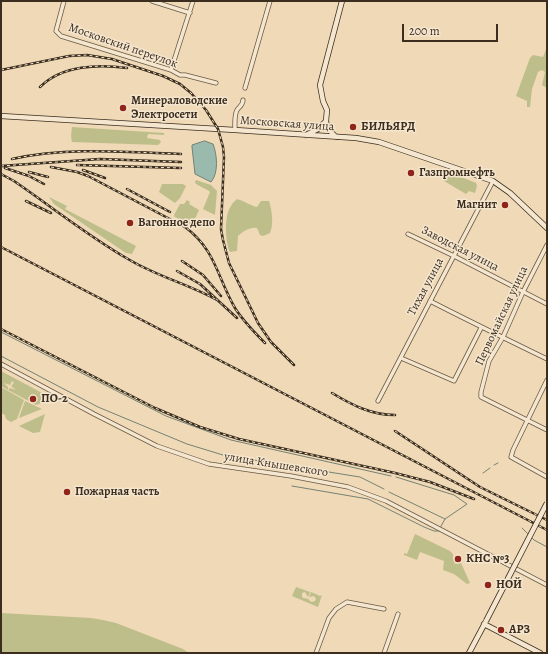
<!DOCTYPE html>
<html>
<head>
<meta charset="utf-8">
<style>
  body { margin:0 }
  #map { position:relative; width:548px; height:654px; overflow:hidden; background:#f0d9b6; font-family:Alegreya,serif }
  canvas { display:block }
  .frame { position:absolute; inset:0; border:2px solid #3b2e1e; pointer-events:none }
  .scale { position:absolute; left:402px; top:24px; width:96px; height:18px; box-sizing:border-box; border:2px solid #3b2e1e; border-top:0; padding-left:5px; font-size:12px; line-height:14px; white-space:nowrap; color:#3b2e1e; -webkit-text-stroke:3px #f5e6d0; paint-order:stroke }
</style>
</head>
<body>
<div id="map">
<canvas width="548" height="654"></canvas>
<div class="frame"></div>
<div class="scale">200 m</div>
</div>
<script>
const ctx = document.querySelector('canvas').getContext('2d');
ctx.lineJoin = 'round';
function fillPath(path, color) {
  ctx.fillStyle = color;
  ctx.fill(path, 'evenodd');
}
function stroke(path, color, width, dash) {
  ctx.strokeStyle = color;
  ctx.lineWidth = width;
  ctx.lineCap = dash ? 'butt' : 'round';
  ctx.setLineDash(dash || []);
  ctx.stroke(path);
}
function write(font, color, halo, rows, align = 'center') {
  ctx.font = font + ' Alegreya,serif';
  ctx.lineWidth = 3;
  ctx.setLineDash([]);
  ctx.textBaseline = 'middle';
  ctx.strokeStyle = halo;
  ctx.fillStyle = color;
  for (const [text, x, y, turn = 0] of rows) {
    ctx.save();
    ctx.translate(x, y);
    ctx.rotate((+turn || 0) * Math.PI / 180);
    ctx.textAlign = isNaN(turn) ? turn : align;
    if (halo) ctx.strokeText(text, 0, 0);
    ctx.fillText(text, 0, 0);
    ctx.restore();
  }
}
fillPath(new Path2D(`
  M547,47V88L542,85L545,72L542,70L538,72L532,89L530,107H527V101L516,96L530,58L533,55L543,57Z
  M72,127L164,133V135L148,134L147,138L160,140L161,142L158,145L72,142L71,136Z
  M444,170L476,183L477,186L475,193L469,191L466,194L444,181L441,176Z
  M196,180L211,185L217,191L215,215L203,209L210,192L209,191L196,184L195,182Z
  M162,184H183L186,186L180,198L175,203L159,192Z
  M49,197L67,206L65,209L136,246L132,254L126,253L54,204Z
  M237,199C245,201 251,206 257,207L261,201H269C272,211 274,223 270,233L263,236L260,235L257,228C249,227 244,231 238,236L237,251L230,252C225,242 224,215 231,206C232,203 235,201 237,199Z
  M187,200L190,202L189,204L199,210L192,225L175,217L174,215L180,204H184Z
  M1,371L46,395L51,400L36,405L8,390L10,388L16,390L11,386L14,383L12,381L10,385L4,383L8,387V390L1,386Z
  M1,387L24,400L17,419L11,422L6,419L5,415L1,413Z
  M25,401L42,409L19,418Z
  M45,414L40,432L33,433L19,426Z
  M415,534L450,551L453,554V558L455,564L461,563L470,583L467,584L454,574L443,570L444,561L420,552L417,560L404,555V553L407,554Z
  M296,587L310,592L308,597L305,592L302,593V596L303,598C312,599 306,599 312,602L315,601L316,599L314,596L309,597L311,592L320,596L322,595L318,607L292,596Z
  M1,613L91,618L103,620L116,623L183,649L189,653H1Z`), '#bebe8b');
const water = new Path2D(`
  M205,141L213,144C217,154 219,173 211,182L195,174L192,147V145L201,142Z`);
fillPath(water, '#9abaae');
stroke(water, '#748274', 1);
stroke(new Path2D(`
  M1,332L166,416L231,440L391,476
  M1,356L98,407L187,444L223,455L360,477L384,489
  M494,465L498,463
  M483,473L490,468
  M396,477L454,495L467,504L445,519L440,528
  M292,486L368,499L424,527L434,531H439
  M389,492L445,519
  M522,528L528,534
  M531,537L534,540L547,547`), '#748274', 1);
const street = new Path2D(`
  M64,1L56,31L61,36L171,70L180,75H185L216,83
  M152,1L190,13
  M171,70L193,1
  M245,88L270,1
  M235,130C235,124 234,116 237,110C240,106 243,105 243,100
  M408,234L454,256L547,304
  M547,245L523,292L503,337L489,361L481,392V397L547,430
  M430,301C469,321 508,340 547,359
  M401,358L454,381L481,328
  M1,364L94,414L157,446L209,464L291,476L348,487L386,501L547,585
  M547,380L513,450L511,457L547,477
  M378,401L493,181
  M316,653L329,618L336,609L347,602L384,609
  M384,653L398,614`);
const secondary = new Path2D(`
  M1,116L235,130L356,138L379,142L493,181L510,193L547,228
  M306,135L318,129L326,121
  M336,137L327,128L326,121L327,110L323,101L320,85L342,1
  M484,624L540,653
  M469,653L485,623`);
stroke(street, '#685944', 5);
stroke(secondary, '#3b2e1e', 6);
stroke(street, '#f5e6d0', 3.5);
stroke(secondary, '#f5e6d0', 4.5);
const rail = new Path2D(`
  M1,70L69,56L87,55L112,59L163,76L180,84L191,93L206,110L218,129L223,147L224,157L221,229L223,240L229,263L258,323L271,342L294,365
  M40,87C62,65 99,64 127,68
  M12,159C67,147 125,152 181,154
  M77,165L181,168
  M1,166L100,159L181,162
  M51,167L77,172L88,176L185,227C216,250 217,277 235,308C243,321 254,332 265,343
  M5,168L29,176L44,184
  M83,170L105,178
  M29,172L48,177
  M1,174L14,181C52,207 88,236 128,259C156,276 188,284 217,300
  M127,189L170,212
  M26,201L51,213
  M1,247L547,530
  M182,261L203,275L221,296
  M177,271L200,284L237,318
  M1,329L155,408L200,427L239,439L395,473L430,482L474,499
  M332,393C352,405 371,415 395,415
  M395,431L480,487L547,520`);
stroke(rail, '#3b2e1e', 2.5);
stroke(rail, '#f5e6d0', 1, [3]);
const secondaryBridge = new Path2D(`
  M486,621L547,503`);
stroke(secondaryBridge, '#3b2e1e', 6, []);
stroke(secondaryBridge, '#f5e6d0', 4.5);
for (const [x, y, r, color] of [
  [123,108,4,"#8f2418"],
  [353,127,4,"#8f2418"],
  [411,173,4,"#8f2418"],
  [505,205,4,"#8f2418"],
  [130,223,4,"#8f2418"],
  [33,399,4,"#8f2418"],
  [67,492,4,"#8f2418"],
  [458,559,4,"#8f2418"],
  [488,585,4,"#8f2418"],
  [501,630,4,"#8f2418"]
]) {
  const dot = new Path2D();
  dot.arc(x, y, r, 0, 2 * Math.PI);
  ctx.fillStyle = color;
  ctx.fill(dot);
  stroke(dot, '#f5e6d0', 1.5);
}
write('12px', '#3b2e1e', '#f5e6d0', [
  ["Московский переулок",123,46,19],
  ["Московская улица",287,124,4],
  ["Заводская улица",460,249,27],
  ["Тихая улица",426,287,-62],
  ["Первомайская улица",502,316,-65],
  ["улица Кнышевского",276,465,9]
]);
write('bold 12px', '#3b2e1e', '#f5e6d0', [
  ["Минераловодские",131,101],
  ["Электросети",131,115],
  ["БИЛЬЯРД",361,127],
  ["Газпромнефть",419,173],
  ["Магнит",497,205,"right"],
  ["Вагонное депо",138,223],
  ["ПО-2",41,399],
  ["Пожарная часть",75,492],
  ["КНС №3",466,559],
  ["НОЙ",496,585],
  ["АРЗ",509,630]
], 'left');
</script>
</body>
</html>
